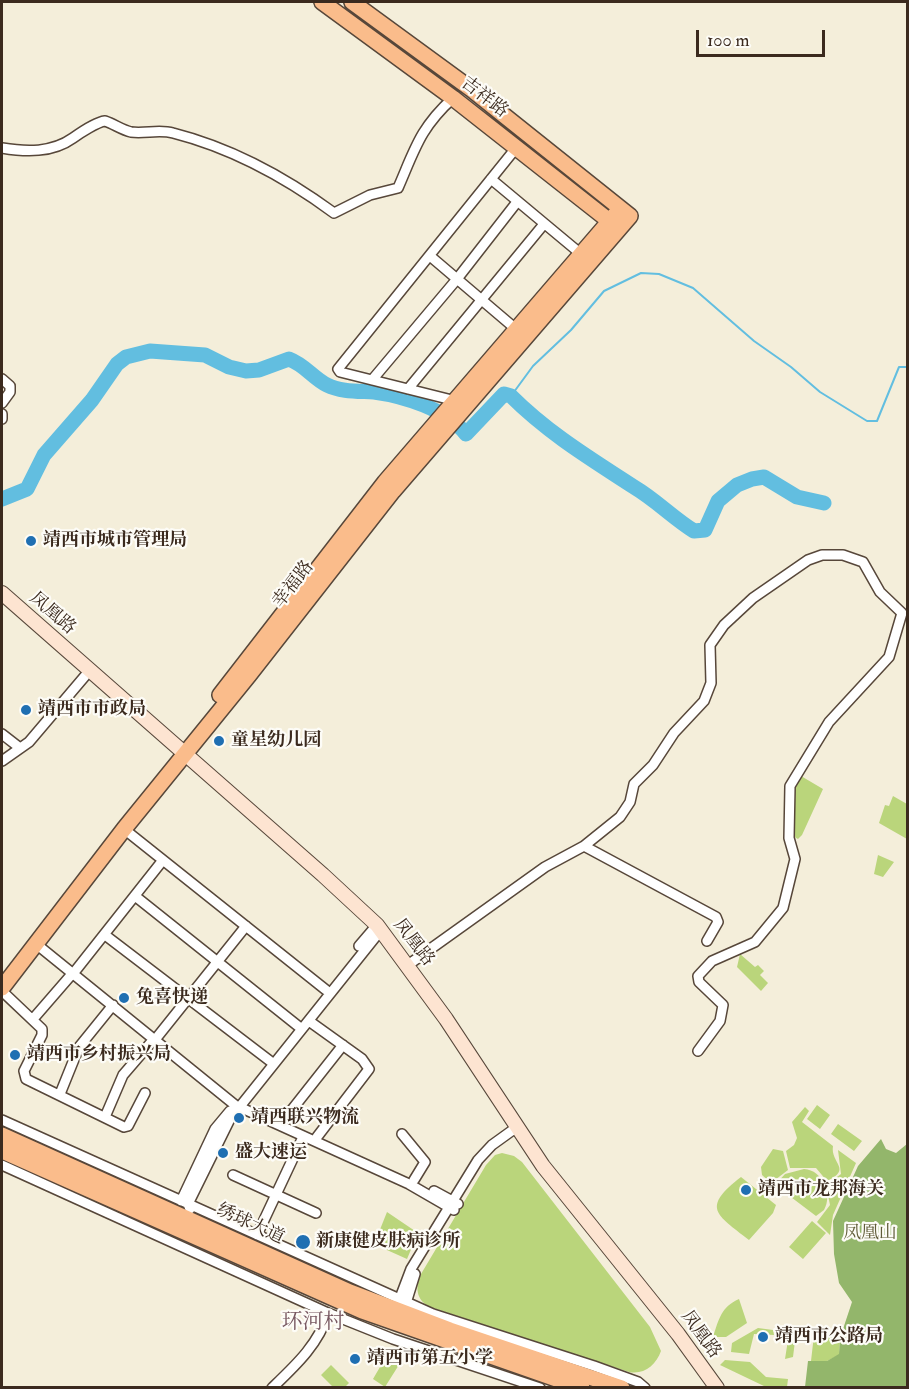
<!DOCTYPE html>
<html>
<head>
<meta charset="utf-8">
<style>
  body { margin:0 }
  #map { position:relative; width:909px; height:1389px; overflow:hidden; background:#f4eeda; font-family:"IM FELL Double Pica",serif }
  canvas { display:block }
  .frame { position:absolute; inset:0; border:3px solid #3b2a1e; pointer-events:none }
  .scale { position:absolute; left:696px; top:30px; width:129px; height:27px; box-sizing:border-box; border:3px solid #3b2a1e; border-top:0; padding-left:8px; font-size:18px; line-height:21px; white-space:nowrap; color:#3b2a1e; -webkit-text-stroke:4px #fdfcf7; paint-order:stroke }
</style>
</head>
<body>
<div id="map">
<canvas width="909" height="1389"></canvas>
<div class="frame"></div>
<div class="scale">100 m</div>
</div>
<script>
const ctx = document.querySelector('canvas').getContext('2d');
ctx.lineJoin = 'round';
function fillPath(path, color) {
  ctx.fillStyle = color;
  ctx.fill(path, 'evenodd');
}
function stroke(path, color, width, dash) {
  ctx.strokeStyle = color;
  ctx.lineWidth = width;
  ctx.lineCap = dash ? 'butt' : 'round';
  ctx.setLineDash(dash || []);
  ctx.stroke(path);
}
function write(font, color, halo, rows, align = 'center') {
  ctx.font = font + ' "IM FELL Double Pica","Noto Serif SC",serif';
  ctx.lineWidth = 4.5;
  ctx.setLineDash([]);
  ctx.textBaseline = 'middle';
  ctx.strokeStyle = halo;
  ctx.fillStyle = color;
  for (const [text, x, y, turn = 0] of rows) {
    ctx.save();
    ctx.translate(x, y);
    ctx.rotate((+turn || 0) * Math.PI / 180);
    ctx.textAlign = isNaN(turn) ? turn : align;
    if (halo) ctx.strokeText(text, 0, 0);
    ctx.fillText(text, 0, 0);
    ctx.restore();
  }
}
fillPath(new Path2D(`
  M801,776L823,789L802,835L798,839L793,836L791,791Z
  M893,796L907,804V839L879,823L885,805L889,806Z
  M878,855L894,862L883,877L874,874Z
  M740,954L755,967L758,965L764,971L760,975L768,983L761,991L737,967Z
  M817,1105L830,1115L820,1129L807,1119Z
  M805,1107L809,1111L802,1122L833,1146C830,1163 853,1169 827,1181L816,1168H790L786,1151L794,1145L797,1138L792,1122Z
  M838,1124L862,1141L854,1151L831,1134Z
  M773,1149L783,1151L788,1170L771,1183L762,1175L761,1167Z
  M838,1150L856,1163L833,1215L830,1235L817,1222L830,1205L826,1185L841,1174Z
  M502,1153L514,1156L522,1162L650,1327L661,1351C656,1365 644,1375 629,1372L433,1308C417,1303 414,1288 421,1274L486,1165L495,1155Z
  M804,1169C823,1170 833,1195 824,1210L816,1216L775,1185L785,1174Z
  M741,1177L776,1205L773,1213L749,1240C716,1214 701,1208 741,1177Z
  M387,1212L418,1233L407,1259L378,1246L381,1239L377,1237Z
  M812,1221L826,1233L803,1259L789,1247Z
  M739,1299L747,1323L726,1337H713C719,1319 721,1307 739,1299Z
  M789,1327H793L795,1341L793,1357L785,1359L788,1340L778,1338Z
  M758,1328L773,1330L774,1335L754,1334L749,1354L731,1352L732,1343Z
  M814,1335L840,1338L839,1355L827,1361H811Z
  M387,1355L402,1360L385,1387L373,1379Z
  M725,1360L750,1362L766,1377L788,1379L787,1387H766L720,1365Z
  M331,1365L349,1383L345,1387H333L321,1375Z`), '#bad57b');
fillPath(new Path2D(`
  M881,1139L886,1149L896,1153L907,1144V1387H805L808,1361H827L839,1354L840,1338L852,1302L839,1283L834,1254L833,1221L858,1166Z`), '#93b66b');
stroke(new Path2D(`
  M511,396L533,366L571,330L604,291L641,273L659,274L693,288L754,341L791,367L820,392L867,421H877L899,367H908`), '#62bee0', 2);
stroke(new Path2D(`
  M2,499L27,489L44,455L92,400L117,364L126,357L150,351L205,355L229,367L246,371L259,370L289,359C305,365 313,378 327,385C341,392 358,391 374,392C404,396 446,409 466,434L504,394L511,396C548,433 591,459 634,487C656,500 673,518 694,531L705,530L718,501L737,485L752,479L764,477L797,497L824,503`), '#62bee0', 15);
const street = new Path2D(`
  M2,148C26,152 52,153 73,138C80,133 97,122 105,121C114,124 122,130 131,132C145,134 159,129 173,133C232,148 285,177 334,213L370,195L398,188C415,149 420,128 453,98
  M491,179L581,254
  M430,256L517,330
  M2,379L10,386V392L2,403
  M372,380L457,279L517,202
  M408,389L544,224
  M456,401L340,372L338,369L516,148
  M2,414V419
  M2,734L20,748
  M2,761L29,742L85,676
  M124,829L326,990
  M584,846L620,817L630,802L634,784L653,765L674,733L704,701L711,683L710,645L724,625L753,598L808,560L822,555H843L863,562L880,592L902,613L889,657L829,722L790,786L789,838L795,859L783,908L755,942L712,961L698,976L699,982L723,1005L720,1021L698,1051
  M135,896L298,1026
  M105,935L270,1061
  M35,943L235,1105L409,1184L454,1210
  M359,946L377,925
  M408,965L545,867L584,846L716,917L718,922L707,941
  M76,970L163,860
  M2,991L42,1029V1035L24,1071L26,1079L124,1127L128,1126L145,1093
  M33,1019L72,974
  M309,1021L362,1059L369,1069L317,1137
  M158,1036L246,926
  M60,1094L79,1047L113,1005
  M105,1117L123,1075L154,1039
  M2,1120L433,1314L594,1366L638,1382L645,1388
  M283,1121L343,1045
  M402,1134L425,1162L414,1180
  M2,1165L328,1313L393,1339L540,1388
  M233,1175L316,1213
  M434,1191L458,1204
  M181,1201L215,1129L230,1111
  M190,1209L188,1204L230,1119L381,930
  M257,1235L303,1137
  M400,1298L411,1269L478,1160L492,1145L517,1127
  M407,1300L415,1274
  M272,1388C295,1366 319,1344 328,1313`);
const secondary = new Path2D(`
  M2,593L323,875L377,925L446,1019L543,1166L678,1334L717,1388`);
const primary = new Path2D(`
  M322,2L453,98L617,227
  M220,695L385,482L620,209
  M2,988L124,829L249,675L393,491L630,216L471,89L352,2
  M2,1135L350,1292L450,1330L622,1388
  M2,1151L362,1311L582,1388`);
stroke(street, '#57473a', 12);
stroke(secondary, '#57473a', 16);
stroke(primary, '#57473a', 18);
stroke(street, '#fff', 9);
stroke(secondary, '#fde4d1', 14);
stroke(primary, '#fabc8b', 15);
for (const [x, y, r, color] of [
  [31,541,6,"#1f6fb2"],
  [26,710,6,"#1f6fb2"],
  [219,741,6,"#1f6fb2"],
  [124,998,6,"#1f6fb2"],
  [15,1055,6,"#1f6fb2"],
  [239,1118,6,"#1f6fb2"],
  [223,1153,6,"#1f6fb2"],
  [746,1190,6,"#1f6fb2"],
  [303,1242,8,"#1f6fb2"],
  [763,1337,6,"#1f6fb2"],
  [355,1359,6,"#1f6fb2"]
]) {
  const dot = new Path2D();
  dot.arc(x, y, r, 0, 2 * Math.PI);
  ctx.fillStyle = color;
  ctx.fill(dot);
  stroke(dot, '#fdfcf7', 2);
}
write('18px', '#3b2a1e', '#fdfcf7', [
  ["吉祥路",484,98,38],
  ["幸福路",294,585,-52],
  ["凤凰路",52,614,41],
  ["凤凰路",413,943,52],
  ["绣球大道",250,1225,25],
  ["凤凰路",700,1335,54]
]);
write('bold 18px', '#3b2a1e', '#fdfcf7', [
  ["靖西市城市管理局",43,541],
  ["靖西市市政局",38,710],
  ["童星幼儿园",231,741],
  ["兔喜快递",136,998],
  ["靖西市乡村振兴局",27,1055],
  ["靖西联兴物流",251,1118],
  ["盛大速运",235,1153],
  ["靖西市龙邦海关",758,1190],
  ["新康健皮肤病诊所",316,1242],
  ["靖西市公路局",775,1337],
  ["靖西市第五小学",367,1359]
], 'left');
write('18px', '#615d3a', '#fdfcf7', [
  ["凤凰山",870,1234]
]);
write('21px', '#775760', '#fdfcf7', [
  ["环河村",313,1323]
]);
</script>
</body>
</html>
